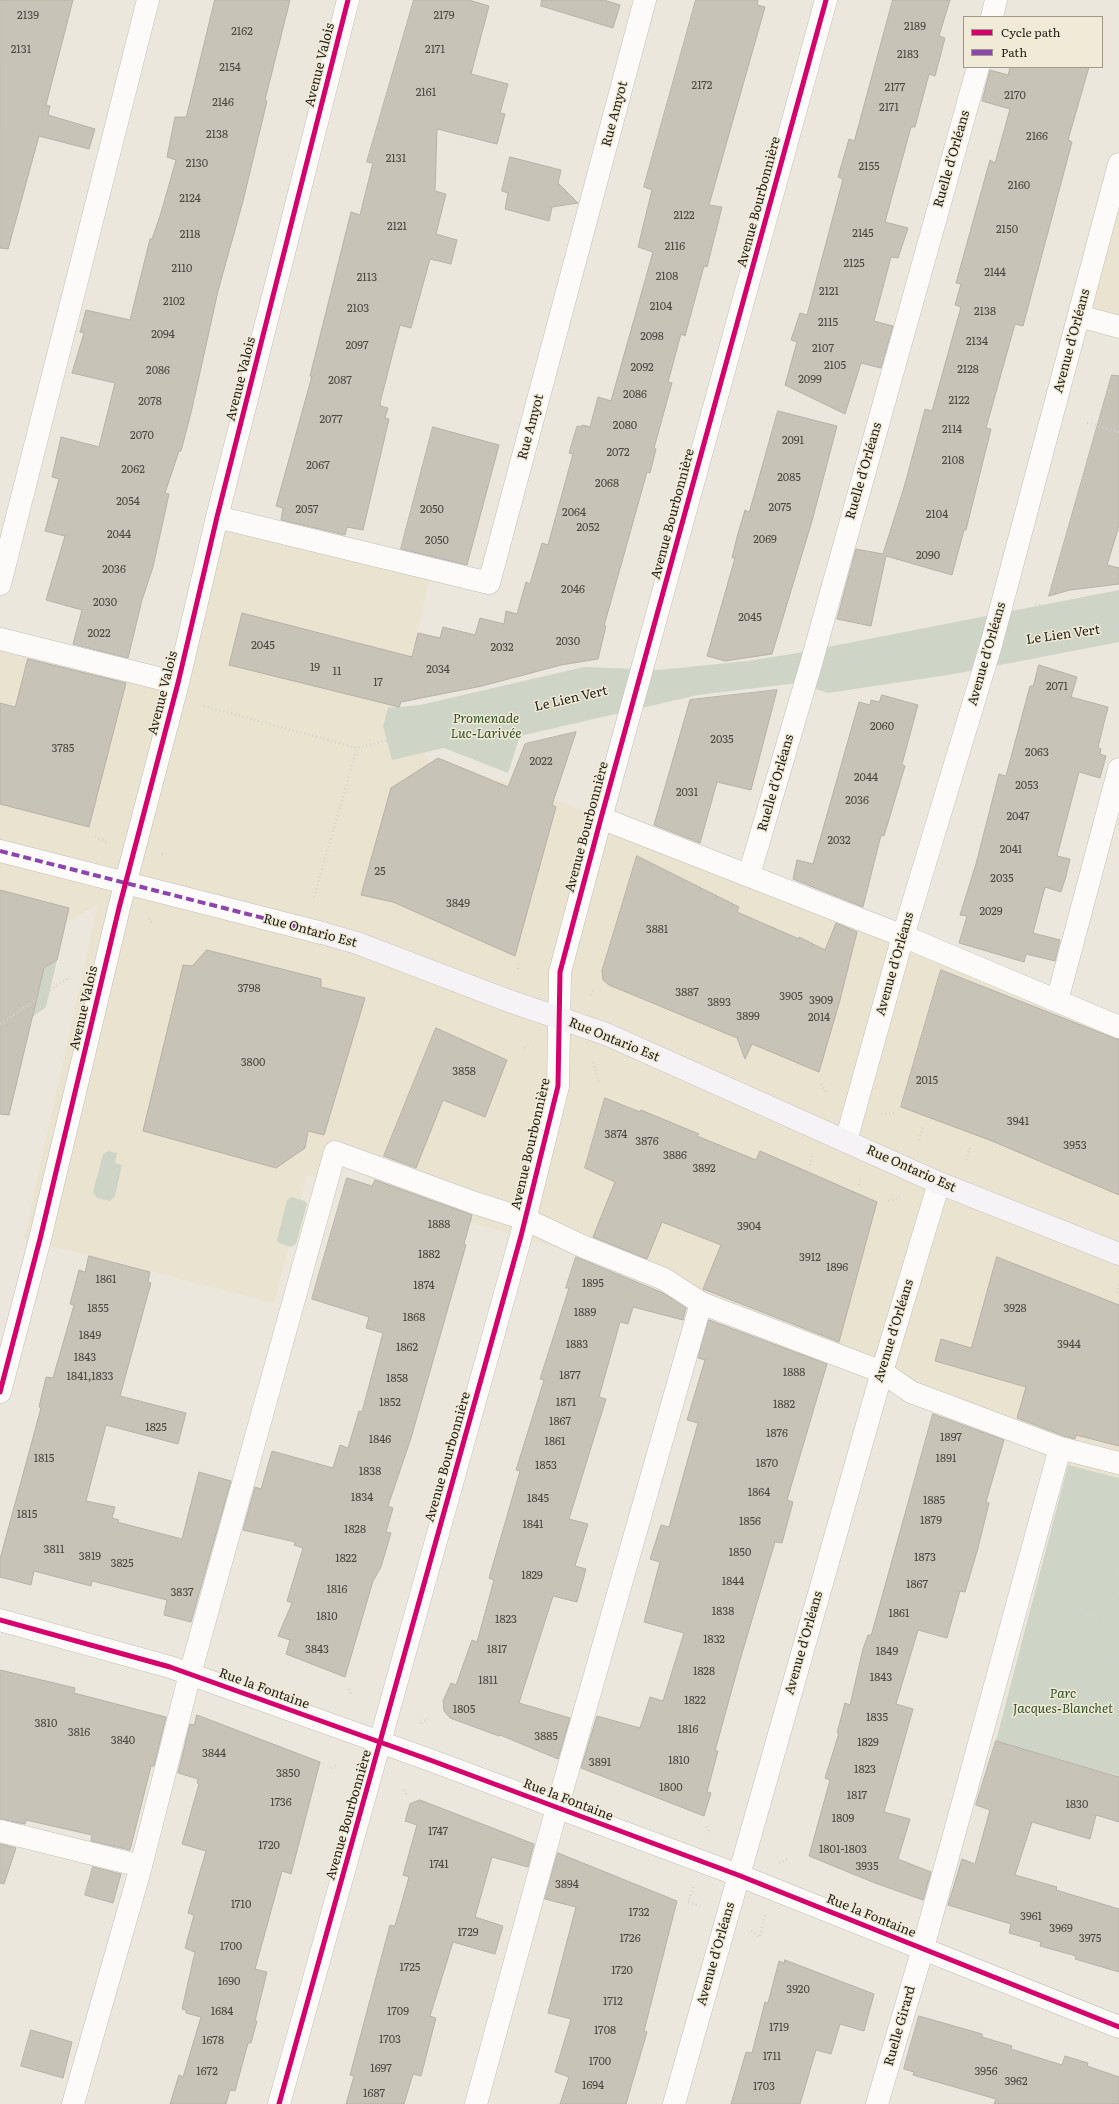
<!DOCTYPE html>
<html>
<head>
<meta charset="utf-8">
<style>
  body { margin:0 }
  #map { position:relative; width:1119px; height:2104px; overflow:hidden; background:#ebe7dd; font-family:Literata,serif }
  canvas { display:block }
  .legend { position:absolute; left:963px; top:16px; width:140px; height:52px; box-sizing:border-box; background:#f1ead7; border:1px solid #9e998b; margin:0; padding:5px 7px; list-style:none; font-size:12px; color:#221f19 }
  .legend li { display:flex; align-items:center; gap:8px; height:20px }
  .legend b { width:20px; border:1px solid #9e998b }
</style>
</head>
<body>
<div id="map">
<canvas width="1119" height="2104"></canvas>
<ul class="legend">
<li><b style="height:5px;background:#d6006c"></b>Cycle path</li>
<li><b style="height:5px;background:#8e44ad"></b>Path</li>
</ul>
</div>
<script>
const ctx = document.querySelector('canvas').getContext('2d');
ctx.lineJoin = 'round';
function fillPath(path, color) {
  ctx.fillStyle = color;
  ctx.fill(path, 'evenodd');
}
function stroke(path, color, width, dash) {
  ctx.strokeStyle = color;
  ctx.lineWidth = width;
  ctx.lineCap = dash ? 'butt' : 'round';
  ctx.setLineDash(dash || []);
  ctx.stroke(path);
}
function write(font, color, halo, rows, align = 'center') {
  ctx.font = font + ' Literata,serif';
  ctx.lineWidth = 3;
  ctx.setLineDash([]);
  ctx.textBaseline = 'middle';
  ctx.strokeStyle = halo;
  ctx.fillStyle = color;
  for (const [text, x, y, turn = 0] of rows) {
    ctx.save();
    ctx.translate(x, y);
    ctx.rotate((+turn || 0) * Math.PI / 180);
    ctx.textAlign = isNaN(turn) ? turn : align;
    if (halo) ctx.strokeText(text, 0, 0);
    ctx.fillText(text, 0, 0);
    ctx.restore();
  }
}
fillPath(new Path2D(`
  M1119,159V324L1079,315Z
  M208,517L429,580L400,707L430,763L443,760L601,817L1119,1027V1478L1068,1465L916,1399L876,1388L882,1372L664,1279L424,1209L395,1198L336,1152L327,1180L307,1175L274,1303L24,1239L98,904L0,961V639L178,682Z`), '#eae3d0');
fillPath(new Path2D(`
  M1119,590V642L954,674L828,693L798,683L698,695L520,736L508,773L444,748L392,760L383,726L388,708L420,705L584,667L659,670L747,661L792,654Z
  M57,960L46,1007L0,1041V999Z
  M108,1151L117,1153L115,1163L122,1165L115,1196L110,1201L97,1198L93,1192L103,1154Z
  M292,1197L305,1201L307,1204L296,1244L291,1247L279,1243L277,1240L287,1200Z
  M1068,1465L1119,1478V1776L996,1741Z`), '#ced5c6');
const building = new Path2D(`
  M0,0H73L46,105L50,106L48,115L95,129L89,149L39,136L8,249L0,248Z
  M215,0H290L265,100L267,101L243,201L218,291L191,413L181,451H179L165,493L169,494L153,567L142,600L128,658L73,644L82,610L46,600L65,536L45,531L59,479L52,477L61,437L99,447L115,383L72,373L84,333L80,332L86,310L130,320L150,239H152L161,213L176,160L167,157L175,117H186Z
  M414,0H469L489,6L471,74L508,84L500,113L505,114L497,144L437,129L435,191L446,194L436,234L457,240L451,264L430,259L411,328L400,325L380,403L381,406L388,408L385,418L389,419L363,530L347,527L345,535L281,520L283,508L276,506L312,376H310L351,212L360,215L373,163L367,162Z
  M542,0H604L620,5L613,28L541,6Z
  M696,0H758L757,5L765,7L709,205L722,207L707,267L704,266L685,336L681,334L668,382L672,383L654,448L656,449L650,473L647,472L604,626H606L598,659L561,665L482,686L401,702L399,707L229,665L242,613L412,657L418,633L440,638L443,627L475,635L480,618L504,624L506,611L517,614L526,582L530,584L542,543L548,545L573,454L569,453L577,426L581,427L582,425L590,427L598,397L611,401L653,252L638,247L652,190L644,187Z
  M893,0H950L939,36L945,38L935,76L929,74L915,127H911L885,222L908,228L898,258L891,257L874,321L893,326L881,368L861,363L845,414L785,385L797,342L791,340L800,313L807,315L843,179L838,177L849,139L854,141Z
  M1010,67H1089L1068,140L1072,142L1023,326L1015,324L986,428L991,429L966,530H964L952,575L886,556L871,626L837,619L856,549L883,554L905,484L925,409L932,411L961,307L955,305L961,284L956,283L990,160L995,163L1010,109L982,101L990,70L1008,75Z
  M510,157L561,170L558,183L578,203L552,207L549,221L505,209L508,193L502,191Z
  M1112,375L1119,376V526L1107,565L1119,568V584L1070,590L1049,596Z
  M778,411L837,426L812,521L772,654L725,661L707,656L735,558H732L737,537L745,510L749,512Z
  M433,427L499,445L467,565L401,549Z
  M28,659L126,683L89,827L0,804V703L15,707Z
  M1039,665L1077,677L1071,697L1108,707L1098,747L1101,749L1100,754L1106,756L1100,778L1079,772L1057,856L1070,859L1066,876L1061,892L1045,887L1033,933L1060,940L1055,961L1026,954L1024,962L959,943L967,916L960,915L976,864L999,774L1006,776L1030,686H1033Z
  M777,690L751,790L717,782L700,843L654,825L690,700Z
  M882,695L918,705L902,764L905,766L884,836L881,835L863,907L793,879L797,860L813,864L859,702L870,705L871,700L879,702Z
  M576,732L552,805L556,807L515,956L393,902L361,895L391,788L438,758L508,787L525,744Z
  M637,856L739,907L737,912L799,939V937L825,950L836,923L857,932L840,1000L819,1072L752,1044L745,1059L737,1038L609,985L603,980L602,971Z
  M0,890L69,908L57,960L44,968L9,1115L0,1114Z
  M207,950L321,979V987L365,998L324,1135L308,1131L305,1148L276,1168L143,1131L183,965L192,966Z
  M941,970L1119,1040V1195L992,1141L901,1107Z
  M436,1028L507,1060L485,1117L443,1100L416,1168L384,1156Z
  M605,1098L640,1112L641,1110L699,1134L697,1136L756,1160L760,1151L877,1202L839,1342L703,1289L721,1245L662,1222L647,1259L593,1237L615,1182L585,1168Z
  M347,1178L372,1186L375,1180L472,1215L464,1244L466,1245L411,1438L388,1506L393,1508L386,1532L391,1533L381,1567L373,1581L345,1677L286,1654L290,1640L278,1636L292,1603L287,1601L303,1548L294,1545L295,1542L243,1530L255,1487L261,1489L272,1451L333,1468L340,1445L348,1448L359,1411L362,1412L383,1333L366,1328L369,1317L312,1299Z
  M89,1256L150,1272L148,1282L151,1283L120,1396L186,1413L178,1444L106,1425L86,1501L115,1507L112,1518L119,1520L117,1522L182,1539L199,1472L231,1481L191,1622L164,1615L167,1600L92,1581L91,1586L34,1571L31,1585L0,1577V1559L41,1408L39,1407L46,1377L53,1378L74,1305L70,1304L79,1270L85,1272Z
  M576,1257L663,1293L686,1308L683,1320L633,1307L628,1324L620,1322L599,1397L606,1399L569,1519L588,1524L575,1566L586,1569L577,1602L553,1596L519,1703L570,1718L558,1759L500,1735L499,1736L450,1718L444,1711L443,1701L451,1683L456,1685L472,1640L477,1642L494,1580L489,1578L520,1471L516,1470L544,1380L540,1379L569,1288H566Z
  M997,1257L1119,1305V1446L1076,1435L1075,1439L1064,1436L1017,1418L1026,1387L935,1361L941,1339L971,1348Z
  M709,1320L827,1364L787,1500L793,1502L782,1543L775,1542L740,1660L715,1751H718L707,1792L711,1793L704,1816L581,1768L597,1716L640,1728L650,1697L663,1701L684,1633L644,1622L660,1562L650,1559L661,1525L669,1527L698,1423L687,1420L705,1360L698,1358Z
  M933,1414L1004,1440L986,1502L989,1503L978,1548L965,1592L960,1591L947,1638L918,1630L896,1704L913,1709L884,1812L910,1819L898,1859L931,1872L923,1900L875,1883L809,1856L830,1780L825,1778L839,1733H837L845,1703L850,1705L863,1649L868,1635H871Z
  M0,1670L75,1688L74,1693L166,1717L154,1766H151L130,1850L91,1841L92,1835L26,1820L25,1824L0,1819Z
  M197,1715L320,1762L291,1874L282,1871L255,1969L267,1972L255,2021H257L251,2043H248L235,2091L230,2090L226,2104H170L179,2075L183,2077L201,2017L186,2013V2010L182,2009L195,1952L185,1948L194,1915L188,1913L206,1851L182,1844L199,1784L197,1783L198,1779L178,1773L190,1724L194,1725Z
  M996,1741L1119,1777V1822L1096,1815L1090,1839L1032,1822L1015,1875L1057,1887L1056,1890L1119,1909V1972L1075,1959L1076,1956L1040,1946L1041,1942L1009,1933L1011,1924L948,1905L962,1859L975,1864L990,1810L976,1805Z
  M420,1800L534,1844L528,1867L492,1857L475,1917L503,1926L495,1954L453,1942L430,2016L436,2018L421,2076L413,2074L404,2104H346L354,2076L350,2075L390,1925L395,1926L409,1877L403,1875L417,1825L405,1821L410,1804Z
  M0,1844L16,1848L4,1884L0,1883Z
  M558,1853L677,1901L644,2031L647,2032L626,2104H560L569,2077L555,2072L571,2019L548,2013L576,1907L545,1899Z
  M93,1867L121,1874L113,1903L85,1895Z
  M785,1960L874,1994L864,2031L840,2024L831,2054L816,2050L800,2104H731L746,2052L752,2053L765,2002L768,2003L779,1961L784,1963Z
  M919,2016L982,2034V2037L1012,2046L1011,2049L1062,2065L1065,2056L1088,2063L1087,2066L1119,2077V2104H994L996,2099L913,2075L914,2072L904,2069Z
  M31,2030L72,2042L63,2078L21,2066Z`);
fillPath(building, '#c7c3b7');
stroke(building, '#b5b2aa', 1);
const minor = new Path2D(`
  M992,17L996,0
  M1079,316L1119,327
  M217,517L489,583L645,0
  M0,584L148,0
  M0,639L178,683
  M601,818L903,936L1119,1027
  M0,851L322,933
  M749,875L811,664L978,67
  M1057,1001L1119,769
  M846,1141L903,936L991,645L1119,164
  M0,1392L40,1239L119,908L178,683L217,517L348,0
  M0,1620L170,1667L430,1760L738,1875L1119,2027
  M0,1831L141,1866
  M73,2104L140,1870L190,1674L335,1152L475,1203L525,1219L582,1246L664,1279L701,1303L882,1372L911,1392L1060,1448L1119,1463
  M279,2104L521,1236L558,1086L560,972L601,818L826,0
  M476,2104L557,1808L701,1303
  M674,2104L882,1372L939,1183
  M877,2104L923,1948L1060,1448`);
const major = new Path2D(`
  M322,933L357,943L509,1001L606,1034L939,1183L1119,1254`);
stroke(minor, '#c3bfb8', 23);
stroke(major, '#c7c5c1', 23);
stroke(new Path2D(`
  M1087,423L1119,432
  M1035,604L1119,626
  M1019,641L1119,627
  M840,660L944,648H963
  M667,680L782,667
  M204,706L357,748L608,690
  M95,836L108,843
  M162,854L166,853
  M314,897L357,748
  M149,918L152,924
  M518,969V961
  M591,995L594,989
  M0,1024L70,977
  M524,1048L531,1044
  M593,1062L599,1083
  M821,1084L827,1094
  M881,1114L895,1113
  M919,1140L924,1125
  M966,1160L971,1145
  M810,1165L812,1156
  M859,1185L861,1177
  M888,1201L900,1198
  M1117,1293L1119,1281
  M1116,1570L1119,1574
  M1119,1594C1093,1615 1100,1650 1119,1672
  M1045,1600L1104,1618
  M1108,1659L1119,1652
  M349,1689L351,1694
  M421,1723L428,1718
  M331,1768L336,1765
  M404,1790L407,1795
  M707,1826L709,1834
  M779,1863L788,1859
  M693,1887L688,1902L703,1907
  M751,1931L760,1937L765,1914`), '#d5d3d0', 2.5, [1, 3]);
stroke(minor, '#fcfbfa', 22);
stroke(major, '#f6f3f6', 22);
stroke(new Path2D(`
  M0,851L322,933`), '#8e44ad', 4, [8, 4]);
stroke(new Path2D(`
  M0,1392L40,1239L119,908L178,683L217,517L348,0
  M0,1620L170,1667L430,1760L738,1875L1119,2027
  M279,2104L521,1236L558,1086L560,972L601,818L826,0`), '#d6006c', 5);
write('11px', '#4b4840', null, [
  ["2139",28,16],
  ["2179",444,16],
  ["2189",915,27],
  ["2162",242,32],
  ["2131",21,50],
  ["2171",435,50],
  ["2183",908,55],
  ["2154",230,68],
  ["2172",702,86],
  ["2177",895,88],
  ["2161",426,93],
  ["2170",1015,96],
  ["2146",223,103],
  ["2171",889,108],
  ["2138",217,135],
  ["2166",1037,137],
  ["2131",396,159],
  ["2130",197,164],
  ["2155",869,167],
  ["2160",1019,186],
  ["2124",190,199],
  ["2122",684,216],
  ["2121",397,227],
  ["2150",1007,230],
  ["2145",863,234],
  ["2118",190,235],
  ["2116",675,247],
  ["2125",854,264],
  ["2110",182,269],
  ["2144",995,273],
  ["2108",667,277],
  ["2113",367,278],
  ["2121",829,292],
  ["2102",174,302],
  ["2104",661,307],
  ["2103",358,309],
  ["2138",985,312],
  ["2115",828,323],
  ["2094",163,335],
  ["2098",652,337],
  ["2134",977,342],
  ["2097",357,346],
  ["2107",823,349],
  ["2105",835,366],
  ["2092",642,368],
  ["2128",968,370],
  ["2086",158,371],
  ["2099",810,380],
  ["2087",340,381],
  ["2086",635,395],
  ["2122",959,401],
  ["2078",150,402],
  ["2077",331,420],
  ["2080",625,426],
  ["2114",952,430],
  ["2070",142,436],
  ["2091",793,441],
  ["2072",618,453],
  ["2108",953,461],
  ["2067",318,466],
  ["2062",133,470],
  ["2085",789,478],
  ["2068",607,484],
  ["2054",128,502],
  ["2075",780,508],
  ["2057",307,510],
  ["2050",432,510],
  ["2064",574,513],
  ["2104",937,515],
  ["2052",588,528],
  ["2044",119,535],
  ["2069",765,540],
  ["2050",437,541],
  ["2090",928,556],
  ["2036",114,570],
  ["2046",573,590],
  ["2030",105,603],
  ["2045",750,618],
  ["2022",99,634],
  ["2030",568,642],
  ["2045",263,646],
  ["2032",502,648],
  ["19",315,668],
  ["2034",438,670],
  ["11",337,672],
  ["17",378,683],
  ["2071",1057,687],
  ["2060",882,727],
  ["2035",722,740],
  ["3785",63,749],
  ["2063",1037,753],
  ["2022",541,762],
  ["2044",866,778],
  ["2053",1027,786],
  ["2031",687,793],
  ["2036",857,801],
  ["2047",1018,817],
  ["2032",839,841],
  ["2041",1011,850],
  ["25",380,872],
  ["2035",1002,879],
  ["3849",458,904],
  ["2029",991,912],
  ["3881",657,930],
  ["3798",249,989],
  ["3887",687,993],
  ["3905",791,997],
  ["3909",821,1001],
  ["3893",719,1003],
  ["3899",748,1017],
  ["2014",819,1018],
  ["3800",253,1063],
  ["3858",464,1072],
  ["2015",927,1081],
  ["3941",1018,1122],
  ["3874",616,1135],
  ["3876",647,1142],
  ["3953",1075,1146],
  ["3886",675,1156],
  ["3892",704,1169],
  ["1888",439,1225],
  ["3904",749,1227],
  ["1882",429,1255],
  ["3912",810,1258],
  ["1896",837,1268],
  ["1861",106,1280],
  ["1895",593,1284],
  ["1874",424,1286],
  ["1855",98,1309],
  ["3928",1015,1309],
  ["1889",585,1313],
  ["1868",414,1318],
  ["1849",90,1336],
  ["1883",577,1345],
  ["3944",1069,1345],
  ["1862",407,1348],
  ["1843",85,1358],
  ["1888",794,1373],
  ["1877",570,1376],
  ["1841,1833",90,1377],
  ["1858",397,1379],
  ["1852",390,1403],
  ["1871",566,1403],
  ["1882",784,1405],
  ["1867",560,1422],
  ["1825",156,1428],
  ["1876",777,1434],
  ["1897",951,1438],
  ["1846",380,1440],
  ["1861",555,1442],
  ["1815",44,1459],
  ["1891",946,1459],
  ["1870",767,1464],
  ["1853",546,1466],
  ["1838",370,1472],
  ["1864",759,1493],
  ["1834",362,1498],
  ["1845",538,1499],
  ["1885",934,1501],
  ["1815",27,1515],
  ["1879",931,1521],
  ["1856",750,1522],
  ["1841",533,1525],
  ["1828",355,1530],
  ["3811",54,1550],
  ["1850",740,1553],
  ["3819",90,1557],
  ["1873",925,1558],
  ["1822",346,1559],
  ["3825",122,1564],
  ["1829",532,1576],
  ["1844",733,1582],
  ["1867",917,1585],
  ["1816",337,1590],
  ["3837",182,1593],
  ["1838",723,1612],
  ["1861",899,1614],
  ["1810",327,1617],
  ["1823",506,1620],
  ["1832",714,1640],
  ["3843",317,1650],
  ["1817",497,1650],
  ["1849",887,1652],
  ["1828",704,1672],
  ["1843",881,1678],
  ["1811",488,1681],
  ["1822",695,1701],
  ["1805",464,1710],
  ["1835",877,1718],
  ["3810",46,1724],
  ["1816",688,1730],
  ["3816",79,1733],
  ["3885",546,1737],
  ["3840",123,1741],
  ["1829",868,1743],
  ["3844",214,1754],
  ["1810",679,1761],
  ["3891",600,1763],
  ["1823",865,1770],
  ["3850",288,1774],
  ["1800",671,1788],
  ["1817",857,1796],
  ["1736",281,1803],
  ["1830",1077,1805],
  ["1809",843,1819],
  ["1747",438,1832],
  ["1720",269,1846],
  ["1801-1803",843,1850],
  ["1741",439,1865],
  ["3935",867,1867],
  ["3894",567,1885],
  ["1710",241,1905],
  ["1732",639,1913],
  ["3961",1031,1917],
  ["3969",1061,1929],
  ["1729",468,1933],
  ["1726",630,1939],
  ["3975",1090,1939],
  ["1700",231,1947],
  ["1725",410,1968],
  ["1720",622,1971],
  ["1690",229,1982],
  ["3920",798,1990],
  ["1712",613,2002],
  ["1684",222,2012],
  ["1709",398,2012],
  ["1719",779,2028],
  ["1708",605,2031],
  ["1703",390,2040],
  ["1678",213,2041],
  ["1711",772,2057],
  ["1700",600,2062],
  ["1697",381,2069],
  ["1672",207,2072],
  ["3956",986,2072],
  ["3962",1016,2082],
  ["1694",593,2086],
  ["1703",764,2087],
  ["1687",374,2094]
]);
write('13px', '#221f19', '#f1ead7', [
  ["Avenue Valois",320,65,-76],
  ["Rue Amyot",615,114,-75],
  ["Ruelle d'Orléans",952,159,-74],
  ["Avenue Bourbonnière",759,202,-75],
  ["Avenue d'Orléans",1072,341,-75],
  ["Avenue Valois",241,379,-76],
  ["Rue Amyot",531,427,-75],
  ["Ruelle d'Orléans",864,471,-74],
  ["Avenue Bourbonnière",673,514,-75],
  ["Le Lien Vert",1063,635,-8],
  ["Avenue d'Orléans",987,654,-74],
  ["Avenue Valois",163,693,-76],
  ["Le Lien Vert",571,699,-13],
  ["Ruelle d'Orléans",776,783,-74],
  ["Avenue Bourbonnière",587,827,-75],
  ["Rue Ontario Est",310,931,15],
  ["Avenue d'Orléans",895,964,-74],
  ["Avenue Valois",84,1008,-77],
  ["Rue Ontario Est",614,1040,22],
  ["Avenue Bourbonnière",531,1144,-77],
  ["Rue Ontario Est",911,1169,24],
  ["Avenue d'Orléans",894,1331,-73],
  ["Avenue Bourbonnière",448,1457,-74],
  ["Avenue d'Orléans",804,1643,-74],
  ["Rue la Fontaine",264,1689,20],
  ["Rue la Fontaine",568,1800,21],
  ["Avenue Bourbonnière",349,1815,-74],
  ["Rue la Fontaine",871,1916,22],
  ["Avenue d'Orléans",716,1954,-74],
  ["Ruelle Girard",900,2026,-74]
]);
write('italic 13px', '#2f5226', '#f1ead7', [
  ["Promenade",486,719],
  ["Luc-Larivée",486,734],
  ["Parc",1063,1694],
  ["Jacques-Blanchet",1063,1709]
]);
</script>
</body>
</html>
